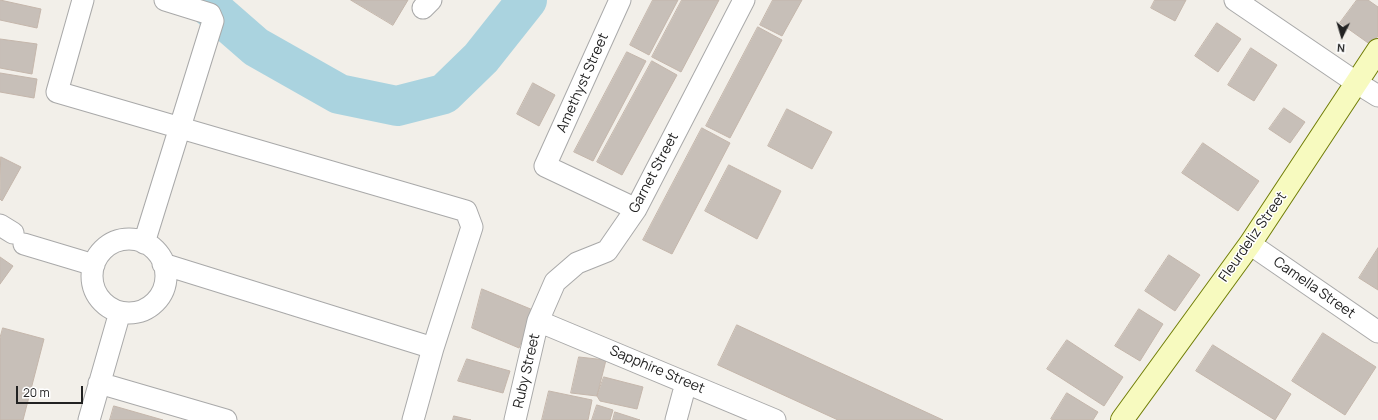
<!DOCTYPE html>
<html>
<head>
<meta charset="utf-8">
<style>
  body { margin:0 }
  #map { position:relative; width:1378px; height:420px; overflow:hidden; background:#f2efe9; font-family:Manrope,sans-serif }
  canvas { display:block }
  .north { position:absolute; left:1322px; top:16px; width:40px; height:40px; -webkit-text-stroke:3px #fff; paint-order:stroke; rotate:185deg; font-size:11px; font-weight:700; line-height:16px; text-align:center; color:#222 }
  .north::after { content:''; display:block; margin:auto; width:14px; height:18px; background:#222; clip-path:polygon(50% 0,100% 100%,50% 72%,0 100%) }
  .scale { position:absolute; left:16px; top:386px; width:67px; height:18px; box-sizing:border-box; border:2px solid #222; border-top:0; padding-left:5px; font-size:12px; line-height:14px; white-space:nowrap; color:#222; -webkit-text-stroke:3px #fff; paint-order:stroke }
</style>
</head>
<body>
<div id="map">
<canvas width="1378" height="420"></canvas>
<div class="north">N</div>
<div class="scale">20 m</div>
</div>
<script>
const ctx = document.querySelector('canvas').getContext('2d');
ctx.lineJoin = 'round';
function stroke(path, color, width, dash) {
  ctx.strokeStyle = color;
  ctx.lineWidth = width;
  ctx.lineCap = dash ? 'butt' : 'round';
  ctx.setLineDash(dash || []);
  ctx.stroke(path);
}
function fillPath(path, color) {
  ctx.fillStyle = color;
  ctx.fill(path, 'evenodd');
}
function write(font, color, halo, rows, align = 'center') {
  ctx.font = font + ' Manrope,sans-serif';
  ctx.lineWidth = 3;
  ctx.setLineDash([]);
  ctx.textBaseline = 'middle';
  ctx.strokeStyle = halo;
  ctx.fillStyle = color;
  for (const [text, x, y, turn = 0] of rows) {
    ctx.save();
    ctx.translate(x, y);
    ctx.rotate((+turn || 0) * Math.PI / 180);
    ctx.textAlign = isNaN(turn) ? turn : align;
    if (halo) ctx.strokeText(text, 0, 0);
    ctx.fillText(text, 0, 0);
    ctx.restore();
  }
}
stroke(new Path2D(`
  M202,0L256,47L339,94L397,106L444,94L481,58L527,0`), '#aad3df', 40);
const building = new Path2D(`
  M0,0L41,9L37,28L0,20Z
  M351,0H408L393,25Z
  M653,0H678L649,55L630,45Z
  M682,0H719L681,72L652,57Z
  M773,0H802L782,36L760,25Z
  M1155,0H1186L1175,21L1151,8Z
  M1357,0H1368L1378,7V36L1371,45L1340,23Z
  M1217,23L1241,39L1218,72L1195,56Z
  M758,27L782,40L730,138L706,126Z
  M0,39L37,44L32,74L0,68Z
  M1251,48L1277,65L1254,101L1228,85Z
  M627,52L646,61L593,161L574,152Z
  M652,61L677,75L622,175L597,162Z
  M0,73L37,79L34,98L0,92Z
  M533,83L555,95L539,126L517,114Z
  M1284,108L1305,122L1290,143L1269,129Z
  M787,109L832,132L812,169L768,146Z
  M702,128L730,143L672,254L643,240Z
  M1203,143L1259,181L1238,211L1182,173Z
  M1,157L21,167L2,201L0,199Z
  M729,165L781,191L757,239L705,211Z
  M1378,248V290L1359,278Z
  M1169,255L1200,275L1175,311L1145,291Z
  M0,257L13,266L0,284Z
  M482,289L533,310L519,348L472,328Z
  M1139,309L1163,324L1140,361L1115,346Z
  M737,325L943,420H838L718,365Z
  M3,328L44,339L23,420H0V338Z
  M1323,333L1376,367L1345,415L1292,381Z
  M1067,340L1123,377L1104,406L1047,369Z
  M1213,345L1291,394L1275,420L1196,371Z
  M579,357L606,360L597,396L571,393Z
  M467,359L510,371L503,393L458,381Z
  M604,377L643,387L637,409L600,401L597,396Z
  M549,391L592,400L588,420H542Z
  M1067,393L1098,412L1093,420H1053L1051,419Z
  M597,405L613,410L610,420H592Z
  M114,406L163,420H110Z
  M615,412L640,420H613Z
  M454,416L471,420H453Z`);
fillPath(building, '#c7bfb8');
stroke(building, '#c4b6ab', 1);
const street = new Path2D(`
  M83,0L57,92L466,211L472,227L433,348L413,420
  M620,0L545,166L636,209
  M1235,0L1357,83L1378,96
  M423,8L431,0
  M0,225L13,233
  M92 276a37 37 0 1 1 74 0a37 37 0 1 1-74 0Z
  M144,243L213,21L210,14L165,0
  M24,244L94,265
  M1250,244L1378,332
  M163,264L433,348
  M538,321L775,420
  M99,383L226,420
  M89,420L120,312
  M515,420L538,321L555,282L577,263L607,251L636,209L744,0
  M676,420L686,383`);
const secondary = new Path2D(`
  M1122,420L1250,244L1378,50`);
stroke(street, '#a9a9a9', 23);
stroke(secondary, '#707d05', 24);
stroke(street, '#fff', 21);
stroke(secondary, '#f7fabf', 22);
write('14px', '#222', '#fff', [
  ["Amethyst Street",583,83,-66],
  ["Garnet Street",654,173,-62],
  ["Fleurdeliz Street",1253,237,-55],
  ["Camella Street",1314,288,35],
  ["Sapphire Street",657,370,23],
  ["Ruby Street",527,371,-77]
]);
</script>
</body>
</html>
